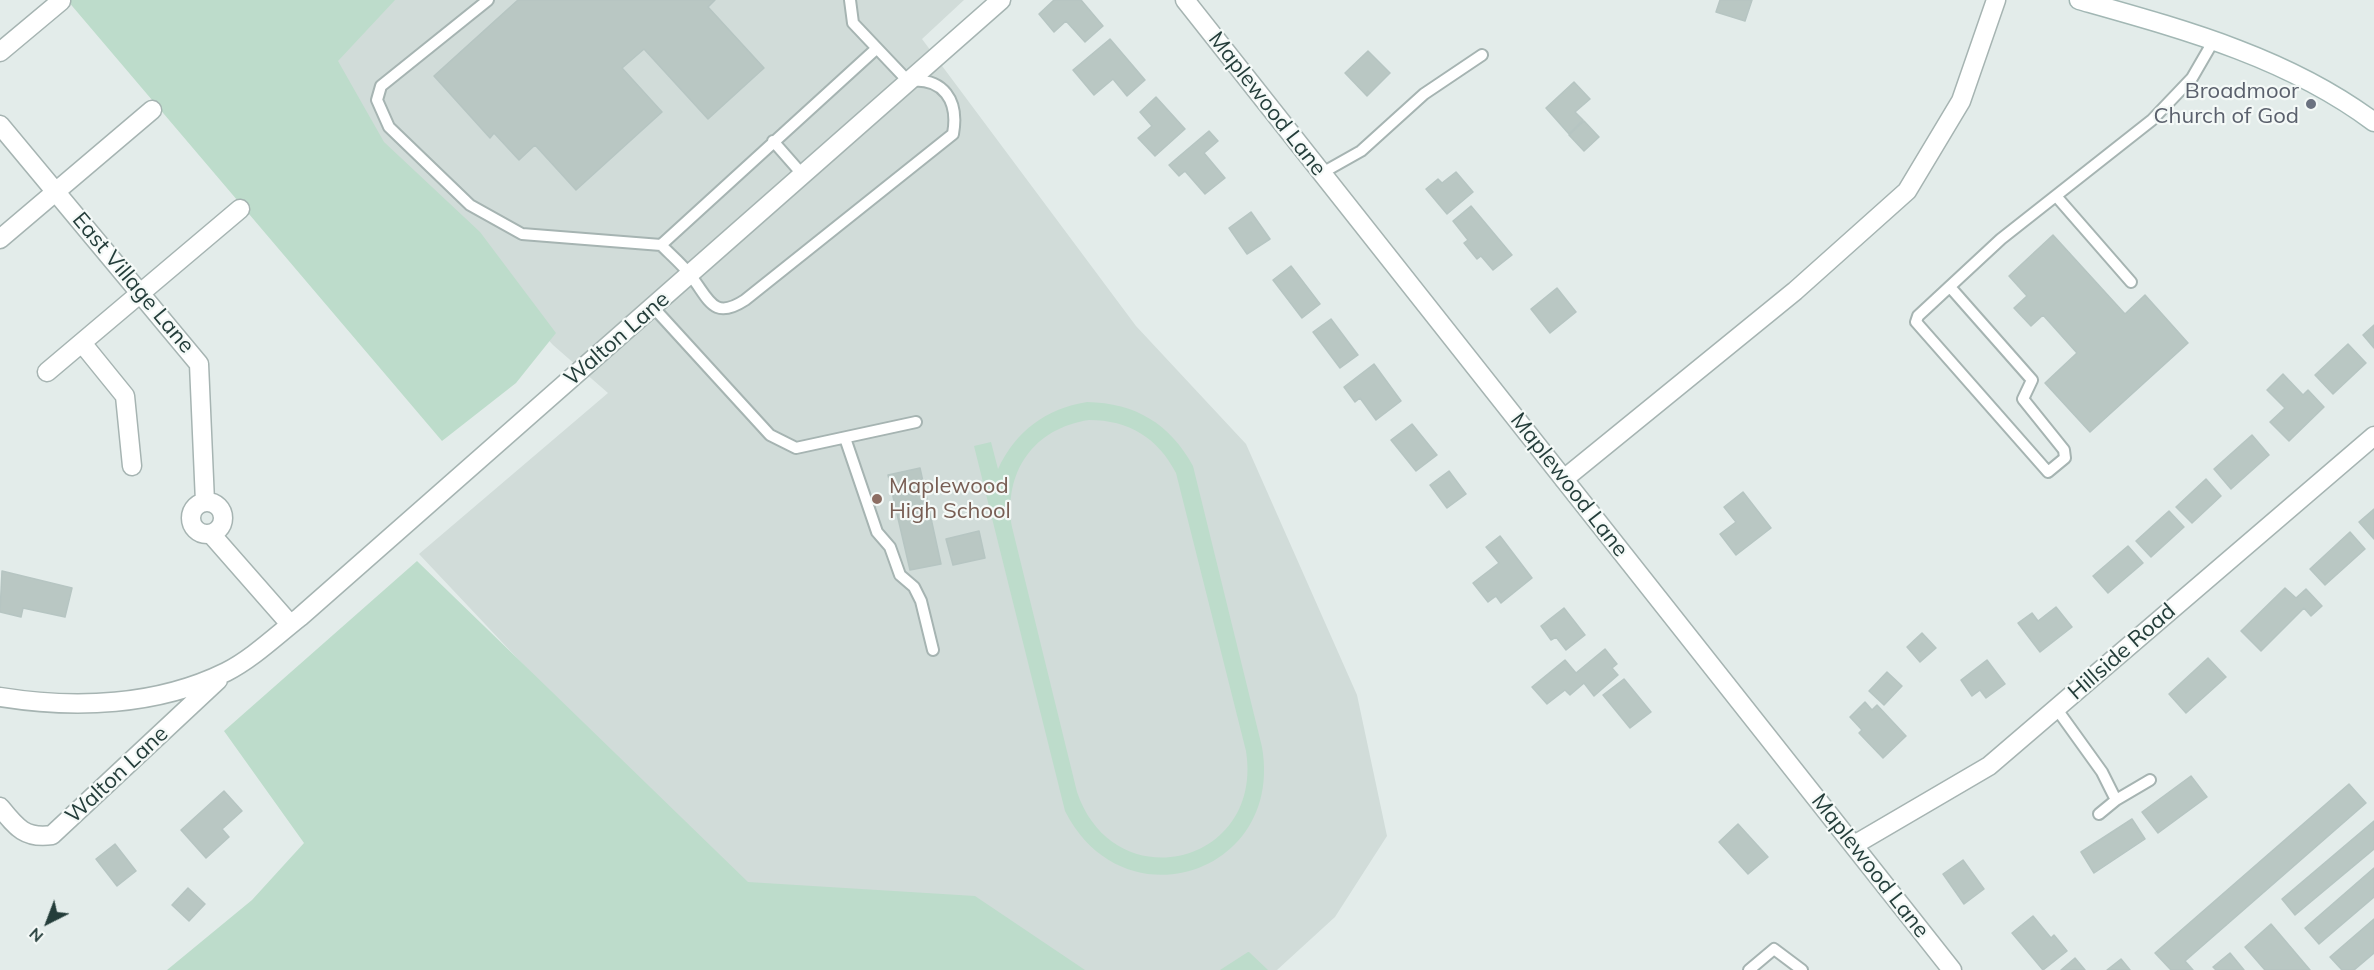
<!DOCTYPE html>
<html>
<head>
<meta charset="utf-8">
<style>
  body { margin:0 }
  #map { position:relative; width:2374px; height:970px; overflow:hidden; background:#e3ecea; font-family:Mulish,sans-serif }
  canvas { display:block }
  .north { position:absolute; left:18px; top:892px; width:60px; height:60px; -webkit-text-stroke:4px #f4f9f7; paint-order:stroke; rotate:222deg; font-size:16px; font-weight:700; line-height:24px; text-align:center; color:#243d3a }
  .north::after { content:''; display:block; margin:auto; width:21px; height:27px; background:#243d3a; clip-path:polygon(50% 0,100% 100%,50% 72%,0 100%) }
</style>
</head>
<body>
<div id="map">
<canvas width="2374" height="970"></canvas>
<div class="north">N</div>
</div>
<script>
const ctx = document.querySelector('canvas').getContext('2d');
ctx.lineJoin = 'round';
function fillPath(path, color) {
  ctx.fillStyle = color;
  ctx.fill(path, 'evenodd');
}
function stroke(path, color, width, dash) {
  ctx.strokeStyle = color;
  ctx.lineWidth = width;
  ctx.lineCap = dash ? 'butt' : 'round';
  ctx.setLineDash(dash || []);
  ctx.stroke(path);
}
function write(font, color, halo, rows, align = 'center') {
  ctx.font = font + ' Mulish,sans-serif';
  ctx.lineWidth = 4.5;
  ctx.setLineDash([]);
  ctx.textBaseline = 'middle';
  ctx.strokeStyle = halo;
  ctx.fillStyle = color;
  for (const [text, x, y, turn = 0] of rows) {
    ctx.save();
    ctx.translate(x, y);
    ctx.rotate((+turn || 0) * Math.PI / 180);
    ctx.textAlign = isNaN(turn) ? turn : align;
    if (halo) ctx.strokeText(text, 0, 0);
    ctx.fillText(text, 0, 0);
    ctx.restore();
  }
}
fillPath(new Path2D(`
  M286,0H964L922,39L1136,326L1246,444L1357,695L1387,836L1335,917L1277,970H811L419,554L608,393L553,345L365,142Z`), '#d1dcd9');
fillPath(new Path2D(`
  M67,0H395L338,61L384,142L480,232L556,333L516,383L442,441Z
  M1087,402C1136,403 1170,424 1193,466L1262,747C1284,874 1123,926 1065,811L974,446L991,442L998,469C1016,431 1045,409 1087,402ZM1089,420C1129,420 1158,438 1176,473L1246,751C1264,865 1114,901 1077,792L1012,527C1003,472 1034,428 1089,420Z
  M417,561L748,882L975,896L1085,970H167L252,900L304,843L224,731Z
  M1249,952L1268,970H1220L1248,952Z`), '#bddccb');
const building = new Path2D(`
  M518,0H715L708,7L764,68L708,119L644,49L622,68L662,112L576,190L535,145L519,160L494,133L490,138L434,76Z
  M1054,0H1081L1103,26L1085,42L1066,21L1054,32L1039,14Z
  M1720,0H1752L1745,21L1716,12Z
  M1110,39L1145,80L1127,96L1113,79L1094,95L1073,70Z
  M1368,51L1390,73L1367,96L1345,73Z
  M1574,82L1590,99L1575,112L1583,120L1569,134L1546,108Z
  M1156,97L1185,129L1155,156L1138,138L1152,126L1140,112Z
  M1584,121L1599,137L1584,151L1569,135Z
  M1209,131L1218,141L1204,153L1225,178L1205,194L1185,171L1179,176L1169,165Z
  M1456,172L1473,192L1447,214L1426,189L1438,179L1442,183Z
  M1471,206L1512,255L1493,270L1481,256L1477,259L1464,243L1468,240L1453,221Z
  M1251,212L1270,239L1247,254L1229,228Z
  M2053,235L2125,314L2145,295L2188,343L2090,432L2045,383L2077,353L2043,315L2031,326L2014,308L2027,296L2009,276Z
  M1291,266L1320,304L1302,318L1273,280Z
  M1557,288L1576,312L1550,333L1531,309Z
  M1331,319L1358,355L1340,368L1313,332Z
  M2374,325V348L2363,335Z
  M2348,344L2366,363L2333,394L2315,375Z
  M1374,364L1401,401L1376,420L1360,398L1355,402L1344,387Z
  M2283,374L2303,395L2308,390L2324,407L2289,441L2270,422L2285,408L2267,390Z
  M1412,424L1437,455L1416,471L1391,440Z
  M2252,435L2269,455L2231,489L2214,469Z
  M920,468L941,564L910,570L888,475Z
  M1449,471L1466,494L1447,508L1430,485Z
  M2206,479L2221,496L2192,523L2176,507Z
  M1743,492L1771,528L1736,555L1720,534L1736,522L1724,507Z
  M2374,509V539L2359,522Z
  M2169,511L2184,527L2151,557L2136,541Z
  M979,531L985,558L953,565L946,539Z
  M2350,532L2365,549L2325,585L2310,569Z
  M1500,536L1532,578L1501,603L1496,596L1488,602L1473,583L1499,563L1486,547Z
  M2128,546L2143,563L2108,593L2093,576Z
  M2,571L72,588L65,617L23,608L21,617L0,612Z
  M2285,588L2296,598L2306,589L2322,606L2311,616L2304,608L2261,651L2241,631Z
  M2056,607L2072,627L2040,652L2018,623L2032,613L2038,621Z
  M1564,608L1585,635L1566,650L1556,637L1551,640L1541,626Z
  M1922,633L1936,648L1920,662L1907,647Z
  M1605,649L1617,664L1612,668L1618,675L1594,696L1584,683L1570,695L1565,690L1547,704L1532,687L1565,660L1576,673Z
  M2208,658L2226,677L2186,713L2169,694Z
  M1987,660L2005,684L1986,698L1980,690L1972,696L1961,680Z
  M1887,672L1902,686L1884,705L1869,691Z
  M1624,679L1651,712L1630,728L1603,695Z
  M1865,702L1872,710L1877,705L1906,736L1883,758L1859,733L1862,730L1850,717Z
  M2191,776L2207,797L2158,833L2142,812Z
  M2349,784L2366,803L2185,961L2193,970H2171L2155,953Z
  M224,791L242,811L222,829L229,837L206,858L181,830Z
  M2132,819L2145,839L2094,873L2081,852Z
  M2374,821V849L2295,915L2282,899Z
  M1738,824L1768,857L1748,874L1719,842Z
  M115,844L136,871L117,886L96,859Z
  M1963,860L1984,889L1964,904L1943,874Z
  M2374,868V897L2319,944L2305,928Z
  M188,888L205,904L189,921L172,905Z
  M2033,916L2051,938L2054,935L2067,951L2043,970L2012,933Z
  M2374,919V953L2354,970H2342L2330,957Z
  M2271,924L2310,970H2265L2245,947Z
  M2230,953L2244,970H2216L2213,967Z
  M2075,958L2085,970H2061Z
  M2121,959L2130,970H2107Z`);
fillPath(building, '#b9c7c3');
stroke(building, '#b6c5c2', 1.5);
const service = new Path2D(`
  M488,0L381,86L377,100L389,127L470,205L522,234L661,245
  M850,0L853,23L908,81C944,77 959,101 953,134L745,300C713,321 709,299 691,276C683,265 671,255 661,245L876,49
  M773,141L802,174
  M1322,173L1361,151L1424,94L1482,55
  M2056,196L2131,282
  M1950,287L2032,380L2023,399L2064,450L2065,458L2048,472L1916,322L1918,316L2001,239L2152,120L2192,78L2214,40
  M653,307L770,435L796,448L916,422
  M845,438L877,532L890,547L900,575L914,587L921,601L933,650
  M2056,708L2102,772L2116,800L2099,814
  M2116,800L2150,780
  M1749,970L1774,949L1802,970`);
const minor = new Path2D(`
  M0,52L61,1
  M0,125L199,364L205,502
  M0,239L152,110
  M82,343L125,396L132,466
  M47,372L240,209
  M1564,479L1795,291L1907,191L1961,101L1996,0
  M191 518a16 16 0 1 1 32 0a16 16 0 1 1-32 0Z
  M211,534L290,624
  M0,697C75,709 157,706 226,672C252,659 277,635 300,617L1001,0
  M0,807C16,827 25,839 52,835L218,680
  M1854,845L1989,766L2374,436`);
const tertiary = new Path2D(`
  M1185,0L1952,970`);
const secondary = new Path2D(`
  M2079,0C2182,29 2287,57 2374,122`);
stroke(service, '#a6b4b2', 14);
stroke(minor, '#a6b4b2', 21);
stroke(tertiary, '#a6b4b2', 21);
stroke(secondary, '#a2b7b4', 21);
stroke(service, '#fff', 10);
stroke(minor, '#fff', 18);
stroke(tertiary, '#fff', 18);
stroke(secondary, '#fff', 18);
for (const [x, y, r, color] of [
  [2311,104,6,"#6b7280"],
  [877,499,6,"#8d6e63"]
]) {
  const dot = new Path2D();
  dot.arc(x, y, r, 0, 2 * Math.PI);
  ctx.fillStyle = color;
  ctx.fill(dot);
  stroke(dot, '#f4f9f7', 2);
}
write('22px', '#5b616d', '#f4f9f7', [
  ["Broadmoor",2299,91],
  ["Church of God",2299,116]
], 'right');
write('22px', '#243d3a', '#f4f9f7', [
  ["Maplewood Lane",1267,104,52],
  ["East Village Lane",133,283,50],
  ["Walton Lane",617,339,-41],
  ["Maplewood Lane",1569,485,52],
  ["Hillside Road",2122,652,-41],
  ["Walton Lane",117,775,-43],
  ["Maplewood Lane",1870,866,52]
]);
write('22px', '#785e54', '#f4f9f7', [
  ["Maplewood",889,486],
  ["High School",889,511]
], 'left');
</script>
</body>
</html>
